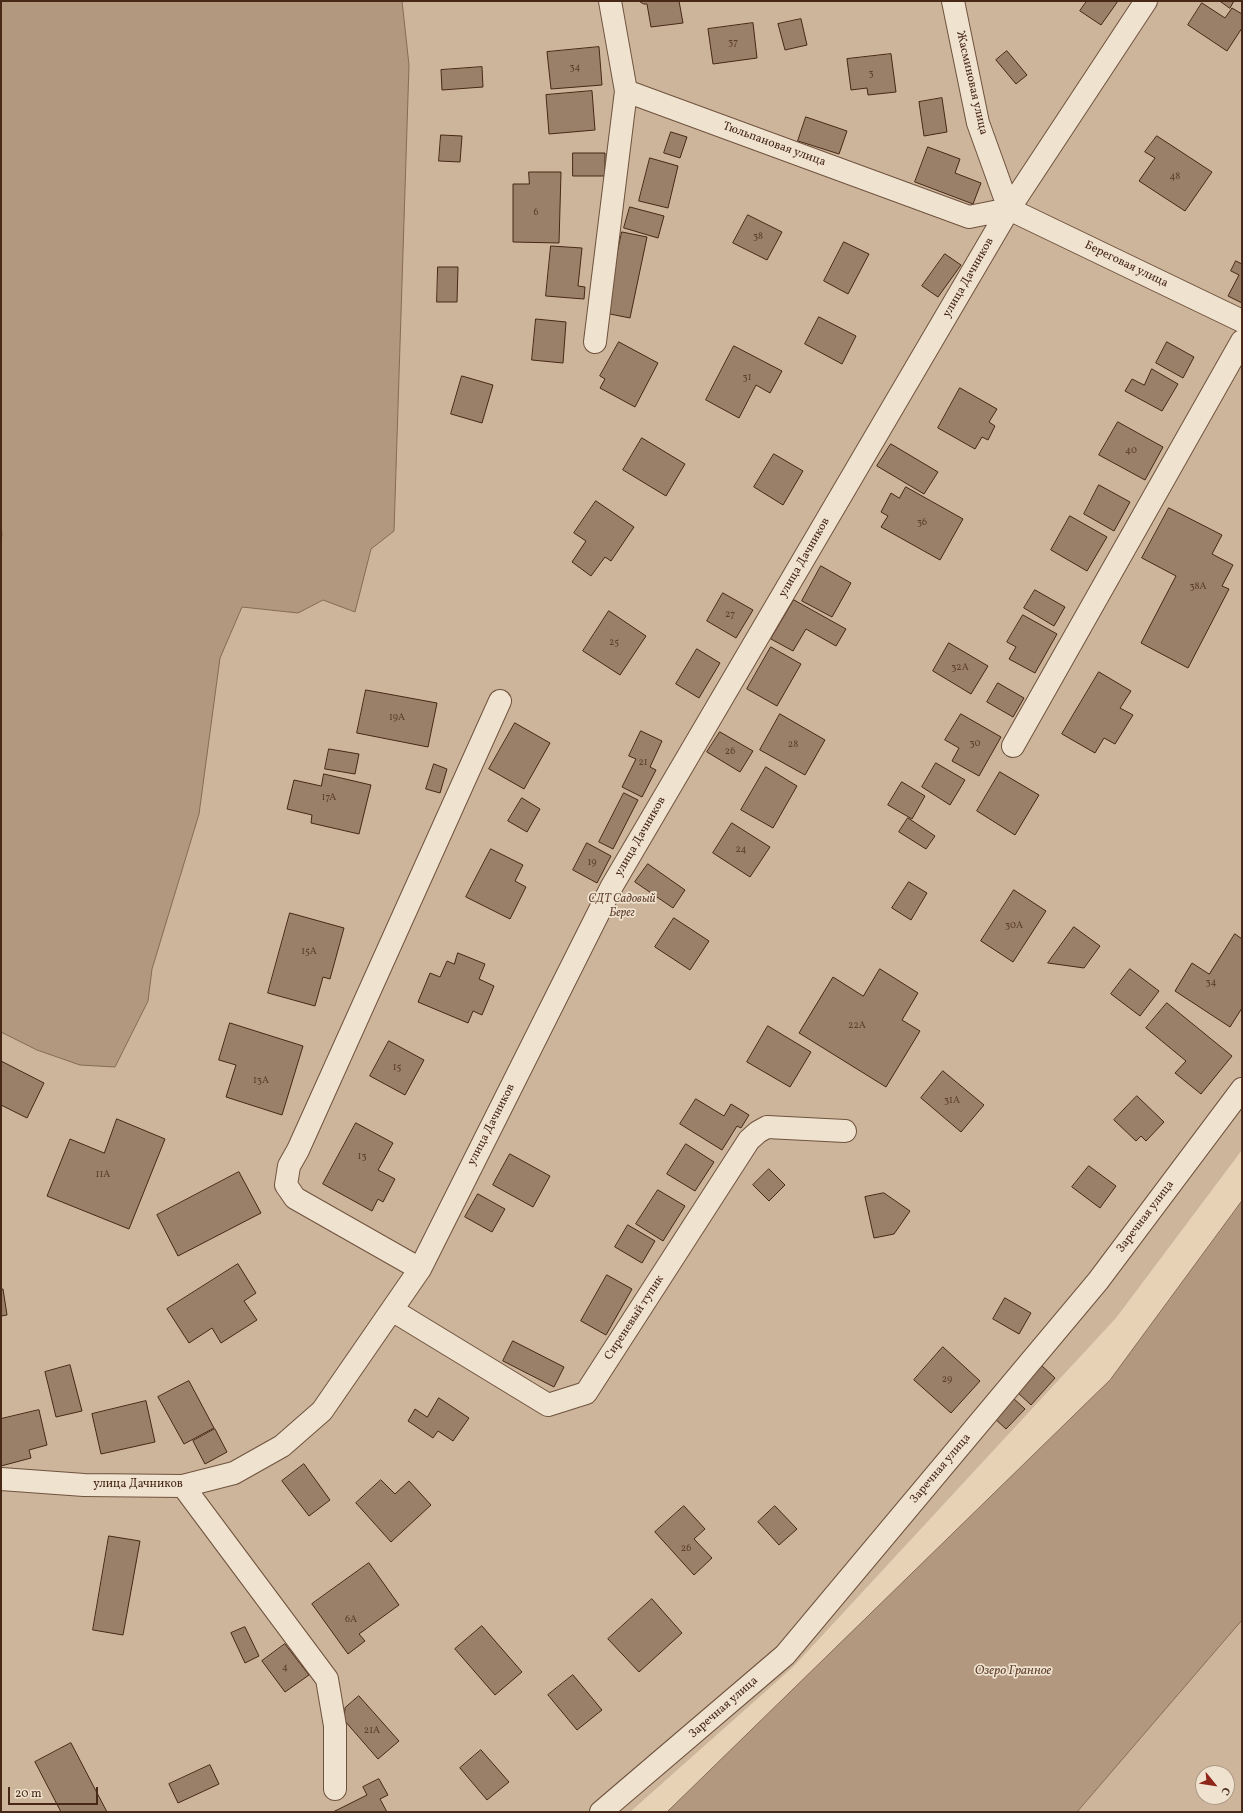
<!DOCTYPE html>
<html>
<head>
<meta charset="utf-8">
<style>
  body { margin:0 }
  #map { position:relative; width:1243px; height:1813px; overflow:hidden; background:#e7d2b5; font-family:Vollkorn,serif }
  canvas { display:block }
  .frame { position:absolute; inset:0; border:2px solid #472816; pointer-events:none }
  .north { position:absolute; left:1195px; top:1765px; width:40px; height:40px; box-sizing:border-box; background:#efe2cf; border:1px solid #ac9885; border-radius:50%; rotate:120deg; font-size:11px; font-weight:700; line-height:16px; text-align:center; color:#472816 }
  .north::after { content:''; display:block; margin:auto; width:14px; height:18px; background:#8f2418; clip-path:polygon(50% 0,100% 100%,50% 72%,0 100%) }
  .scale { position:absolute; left:8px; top:1787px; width:90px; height:18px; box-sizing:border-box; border:2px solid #472816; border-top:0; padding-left:5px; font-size:12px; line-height:14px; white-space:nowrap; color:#472816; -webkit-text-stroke:3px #efe2cf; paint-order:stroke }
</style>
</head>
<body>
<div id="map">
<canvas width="1243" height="1813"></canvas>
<div class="frame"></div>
<div class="north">С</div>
<div class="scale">20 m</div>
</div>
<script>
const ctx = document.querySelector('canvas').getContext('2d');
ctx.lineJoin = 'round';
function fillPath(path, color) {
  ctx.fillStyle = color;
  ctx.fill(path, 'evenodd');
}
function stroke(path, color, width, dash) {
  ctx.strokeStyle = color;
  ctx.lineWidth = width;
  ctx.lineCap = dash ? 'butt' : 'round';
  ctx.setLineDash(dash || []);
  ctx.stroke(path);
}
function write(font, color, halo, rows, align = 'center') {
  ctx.font = font + ' Vollkorn,serif';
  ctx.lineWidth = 3.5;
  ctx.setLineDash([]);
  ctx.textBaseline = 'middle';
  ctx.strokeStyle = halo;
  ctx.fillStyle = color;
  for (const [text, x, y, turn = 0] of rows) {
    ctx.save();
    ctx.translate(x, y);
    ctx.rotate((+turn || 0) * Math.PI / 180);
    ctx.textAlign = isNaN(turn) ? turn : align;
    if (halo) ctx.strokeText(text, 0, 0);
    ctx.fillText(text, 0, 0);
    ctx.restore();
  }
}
fillPath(new Path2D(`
  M1,1H1242V1150L1116,1318L793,1667L630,1812H1Z
  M1242,1620V1812H1077ZM1203,1773H1227V1797H1203Z`), '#ccb59a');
const water = new Path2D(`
  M1,1H402L409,65L394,531L371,549L355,612L323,600L298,613L242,607L220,658L199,814L152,969L148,1001L115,1067L80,1065L37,1050L1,1032V543L2,534L1,527Z
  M1242,1201V1620L1077,1812H667L1110,1380Z`);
fillPath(water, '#b1987f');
stroke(water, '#876b55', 1);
const building = new Path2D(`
  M639,1H679L683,23L651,27L647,4H644Z
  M1087,1H1118L1101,25L1080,11Z
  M1220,1H1234L1230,8Z
  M1202,3L1225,18L1232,8L1242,14V28L1227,51L1188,25Z
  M801,19L807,45L785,50L778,24Z
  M753,23L757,58L713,64L708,29Z
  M599,47L602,85L551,89L547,52Z
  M1007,51L1027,75L1016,84L996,60Z
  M891,54L896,92L868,95L867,88L851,90L847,59Z
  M482,67L483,87L442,90L441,70Z
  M592,91L595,130L549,134L546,95Z
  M942,98L947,132L924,136L919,102Z
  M806,117L847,131L839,154L798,141Z
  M671,132L687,137L680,158L664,153Z
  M441,135L462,136L460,162L439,161Z
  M1157,136L1212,172L1185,211L1139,181L1155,158L1145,152Z
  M928,147L960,159L955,173L981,183L973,204L915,182Z
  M573,153H605V176H573Z
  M650,158L678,166L668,208L639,201Z
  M529,172H561L559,243L513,242V184H529Z
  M630,207L664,216L658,238L624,228Z
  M748,215L782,232L767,260L733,243Z
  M622,232L647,237L630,318L605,313Z
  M844,242L869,254L848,294L824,281Z
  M551,246L582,248L578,286L585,287L584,299L546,296Z
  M945,254L961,265L938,297L922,286Z
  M1236,261L1242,264V303L1228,296L1239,275L1231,271Z
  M438,267H458L457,302H437Z
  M819,317L856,336L842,364L805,344Z
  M536,319L566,322L563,363L532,360Z
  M619,342L658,363L635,407L600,388L605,379L600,376Z
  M1167,342L1194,357L1183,378L1156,363Z
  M734,346L782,371L770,393L756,385L739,418L706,400Z
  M1152,369L1178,384L1162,411L1125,391L1132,379L1144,385Z
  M462,376L493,385L482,423L451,414Z
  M960,388L997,409L989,422L995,426L988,440L982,437L975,449L938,428Z
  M1118,422L1163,447L1145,480L1099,455Z
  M642,438L685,464L666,496L623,470Z
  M891,444L938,472L924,494L877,466Z
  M774,454L803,471L783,505L754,487Z
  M1099,485L1130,502L1114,531L1084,514Z
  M906,487L963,519L940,560L881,527L888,516L881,512L891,493L899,498Z
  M596,501L634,527L611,561L605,557L591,576L572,562L586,541L574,533Z
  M1169,508L1222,535L1212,554L1233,565L1222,586L1229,589L1188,668L1141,643L1176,576L1142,558Z
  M1070,516L1107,537L1087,571L1051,550Z
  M821,566L851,583L832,617L802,601Z
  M1035,590L1065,607L1054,626L1024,608Z
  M723,593L753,610L736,638L707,621Z
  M794,600L846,629L836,646L806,629L793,651L771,639Z
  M609,611L646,636L620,675L583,651Z
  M1023,615L1057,634L1035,673L1009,659L1016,647L1007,642Z
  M949,643L988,666L971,694L933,671Z
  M771,647L801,664L777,706L747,689Z
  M697,649L720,663L699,698L676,684Z
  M1099,672L1131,691L1120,708L1133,715L1115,744L1104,738L1095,753L1062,734Z
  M998,683L1024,698L1013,717L987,702Z
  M366,690L437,703L428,747L357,733Z
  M780,714L825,740L805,775L760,750Z
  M961,714L1001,737L979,776L952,761L959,748L945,740Z
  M515,723L550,743L524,789L489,769Z
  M641,731L662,741L650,767L656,770L642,797L622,787L636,759L629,756Z
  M720,732L753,751L740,772L707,752Z
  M329,749L359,754L355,774L325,769Z
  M936,763L965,780L950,805L922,787Z
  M434,764L447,769L440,793L426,789Z
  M766,767L797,786L773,828L741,810Z
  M1000,772L1039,795L1015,835L977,811Z
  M324,774L371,785L359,834L311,823L312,815L287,809L294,780L321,786Z
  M902,782L925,796L912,819L888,805Z
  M624,793L638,800L613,849L599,842Z
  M522,798L540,809L527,832L508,821Z
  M908,818L935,836L926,849L899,832Z
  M732,823L770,847L750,877L713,853Z
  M587,843L611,856L597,883L573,870Z
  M491,849L523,865L515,881L526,887L510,919L466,897Z
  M648,864L685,890L673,908L635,882Z
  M909,882L927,893L911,920L892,908Z
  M1014,890L1046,911L1013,962L981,941Z
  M290,913L344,928L330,979L323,977L315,1006L268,993Z
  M674,918L709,941L690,970L655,947Z
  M1074,927L1100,946L1084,968L1048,963Z
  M1235,934L1242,939V1008L1230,1027L1175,991L1192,963L1209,974Z
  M458,953L485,964L479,979L494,986L482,1015L473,1011L468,1023L418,1002L430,973L440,977L447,961L454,964Z
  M880,969L918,993L902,1020L920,1031L886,1087L799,1033L833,977L863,996Z
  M1130,969L1159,991L1140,1016L1111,994Z
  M1167,1003L1232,1056L1201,1094L1175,1073L1186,1061L1146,1028Z
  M230,1023L303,1046L282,1115L226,1097L236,1065L219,1060Z
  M768,1026L811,1052L790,1087L747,1062Z
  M389,1041L424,1060L405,1095L370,1076Z
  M1,1061L44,1083L27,1118L1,1105Z
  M943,1071L984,1105L961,1132L921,1098Z
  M1137,1096L1164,1122L1146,1141L1141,1136L1136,1141L1114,1120Z
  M696,1099L724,1116L731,1104L749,1115L741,1128L737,1126L722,1150L680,1124Z
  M117,1119L165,1139L129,1229L47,1196L70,1139L104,1153Z
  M356,1123L393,1143L378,1170L395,1179L383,1202L378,1199L372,1211L323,1184Z
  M686,1144L714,1162L695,1191L667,1174Z
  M510,1154L550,1176L533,1207L493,1185Z
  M1089,1166L1116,1186L1100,1208L1072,1187Z
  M769,1169L785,1185L769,1201L753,1185Z
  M239,1172L261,1213L178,1256L157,1215Z
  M658,1190L685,1206L663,1241L636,1224Z
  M884,1193L910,1211L894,1234L874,1238L865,1197Z
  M478,1194L505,1209L492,1232L465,1217Z
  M628,1225L655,1241L642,1263L615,1247Z
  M238,1264L256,1293L244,1301L257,1320L221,1343L212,1328L189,1343L167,1309Z
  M607,1275L632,1289L606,1335L581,1321Z
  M1,1289H3L7,1315L1,1316Z
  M1005,1298L1031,1313L1019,1334L993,1319Z
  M513,1341L564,1367L554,1387L503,1361Z
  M943,1347L980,1381L951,1413L914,1380Z
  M70,1365L82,1411L56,1417L45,1372Z
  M1041,1365L1055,1378L1031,1405L1016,1391Z
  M189,1381L214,1428L184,1444L158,1397Z
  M1012,1397L1025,1409L1006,1429L993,1417Z
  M439,1398L469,1418L453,1441L438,1431L433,1438L408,1421L415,1409L427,1417Z
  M146,1401L155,1442L101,1454L92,1414Z
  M39,1410L47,1445L29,1450L31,1458L1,1466V1419Z
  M215,1429L227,1452L205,1464L193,1441Z
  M304,1464L330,1500L309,1516L282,1481Z
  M381,1480L395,1494L409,1481L431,1505L391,1542L356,1503Z
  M684,1506L705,1529L694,1539L712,1558L694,1575L655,1532Z
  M775,1506L797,1529L779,1545L758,1522Z
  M109,1536L140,1541L123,1635L93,1630Z
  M369,1563L399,1605L359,1634L365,1641L348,1654L312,1604Z
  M652,1599L682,1633L639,1672L608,1639Z
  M482,1626L522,1672L495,1695L455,1649Z
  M245,1627L259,1656L245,1663L231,1633Z
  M285,1644L309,1675L285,1692L262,1661Z
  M573,1675L602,1710L577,1730L548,1695Z
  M359,1696L399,1741L378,1759L344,1720L345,1708Z
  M71,1743L107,1812H61L35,1762Z
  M481,1750L509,1782L487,1800L460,1768Z
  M210,1765L219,1784L178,1803L169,1784Z
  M379,1779L388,1795L380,1799L387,1812H333L367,1795L363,1787Z`);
fillPath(building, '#9a8069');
stroke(building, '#472816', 1);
const minor = new Path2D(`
  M610,1L626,91L969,217L1009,209
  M953,1L978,123L1009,209
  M1009,209L1242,321
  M595,342L626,91
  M1013,746L1242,341
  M420,1269L295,1198L286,1185L289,1166L298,1150L500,701
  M392,1310L548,1405L586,1393L749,1140L758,1132L767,1127L845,1131
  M1,1479L84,1485L183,1486L234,1473L282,1446L322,1411L420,1269L612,886L1009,209L1146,1
  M183,1486L327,1679L335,1726V1789
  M601,1812L785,1655L1098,1281L1242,1089`);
stroke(minor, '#6f523e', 24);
stroke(minor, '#efe2cf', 22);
write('10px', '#5c3e2b', null, [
  ["37",733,43],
  ["34",575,68],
  ["3",871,74],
  ["48",1175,177],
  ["6",536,213],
  ["38",758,237],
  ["31",747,378],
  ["40",1131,451],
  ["36",922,523],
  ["38А",1198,587],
  ["27",730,615],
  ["25",614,643],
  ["32А",960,668],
  ["19А",397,718],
  ["30",975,744],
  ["28",793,745],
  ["26",730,752],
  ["21",643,763],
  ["17А",329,798],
  ["24",741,850],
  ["19",592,863],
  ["30А",1014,926],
  ["15А",309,952],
  ["34",1211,983],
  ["22А",857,1026],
  ["15",397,1068],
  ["13А",261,1081],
  ["31А",952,1101],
  ["13",362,1157],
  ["11А",103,1175],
  ["29",947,1380],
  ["26",686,1549],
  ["6А",351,1620],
  ["4",285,1668],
  ["21А",372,1731]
]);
write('12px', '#472816', '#efe2cf', [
  ["Жасминовая улица",971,83,77],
  ["Тюльпановая улица",774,145,20],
  ["Береговая улица",1126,265,26],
  ["улица Дачников",969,278,-60],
  ["улица Дачников",805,558,-60],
  ["улица Дачников",641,837,-60],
  ["улица Дачников",492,1125,-63],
  ["Заречная улица",1146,1217,-53],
  ["Сиреневый тупик",635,1318,-57],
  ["Заречная улица",941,1469,-50],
  ["улица Дачников",138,1485],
  ["Заречная улица",724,1708,-41]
]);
write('italic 12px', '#624430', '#efe2cf', [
  ["СДТ Садовый",622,900],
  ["Берег",622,914]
]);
write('italic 13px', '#624430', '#efe2cf', [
  ["Озеро Гранное",1013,1672]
]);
</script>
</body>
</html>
